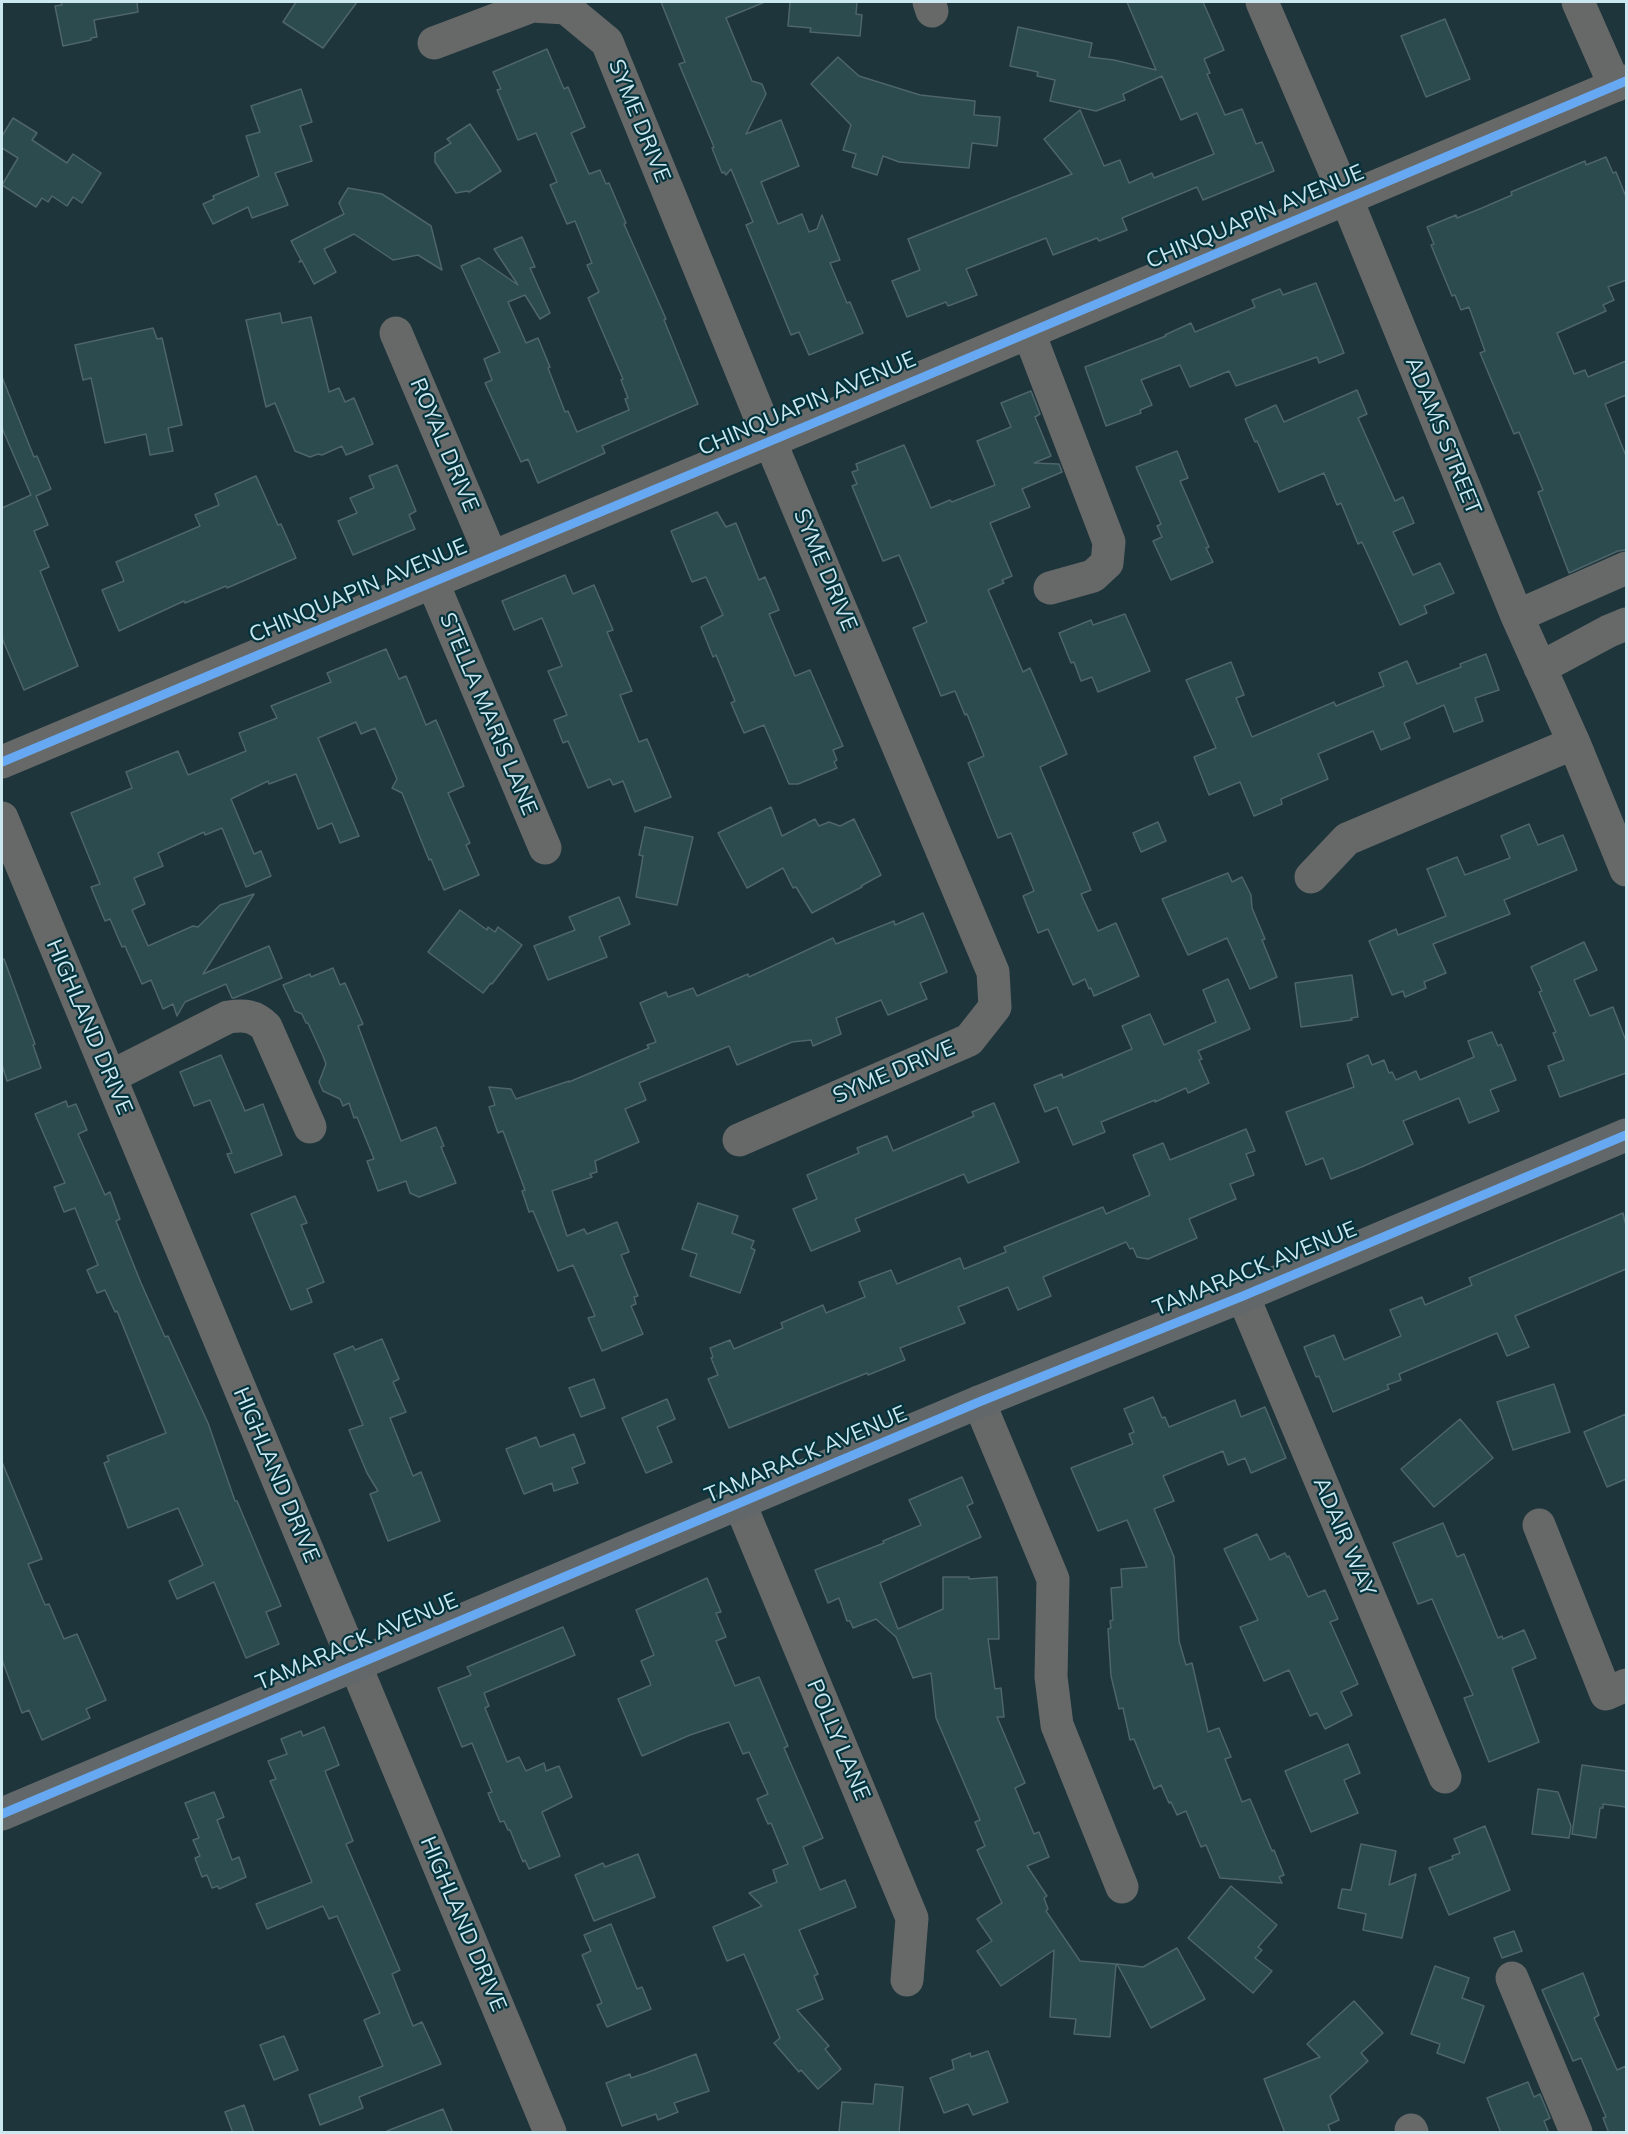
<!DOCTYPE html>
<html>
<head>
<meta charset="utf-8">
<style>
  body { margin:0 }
  #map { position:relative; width:1628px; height:2134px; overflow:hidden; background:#1d353b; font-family:Mulish,sans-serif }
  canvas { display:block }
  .frame { position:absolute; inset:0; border:3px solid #cbe7ef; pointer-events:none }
</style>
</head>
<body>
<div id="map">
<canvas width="1628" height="2134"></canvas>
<div class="frame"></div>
</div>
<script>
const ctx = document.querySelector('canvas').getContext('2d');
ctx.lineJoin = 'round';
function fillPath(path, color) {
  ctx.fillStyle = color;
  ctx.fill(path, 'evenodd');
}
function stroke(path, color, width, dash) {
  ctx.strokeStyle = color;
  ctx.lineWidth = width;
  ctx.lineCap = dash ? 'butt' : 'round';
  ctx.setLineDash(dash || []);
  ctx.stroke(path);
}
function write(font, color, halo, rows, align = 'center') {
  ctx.font = font + ' Mulish,sans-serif';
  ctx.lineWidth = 4.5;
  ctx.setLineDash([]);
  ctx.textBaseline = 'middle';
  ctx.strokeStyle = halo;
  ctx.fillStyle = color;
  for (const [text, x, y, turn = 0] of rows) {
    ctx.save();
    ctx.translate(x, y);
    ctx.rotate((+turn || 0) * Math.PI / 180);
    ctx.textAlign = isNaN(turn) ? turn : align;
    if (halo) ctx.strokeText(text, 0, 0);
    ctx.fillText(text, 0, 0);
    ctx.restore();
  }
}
const building = new Path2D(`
  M61,2H137L138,12L94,20L97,37L91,38V40L63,46L55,6L62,5Z
  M296,2H357L323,48L283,22Z
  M661,2H765L726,18L752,81L762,84L766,94L746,134L781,120L799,166L761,182L778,224L802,214L809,232L817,229L822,215L840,260L830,263L847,303L850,302L863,333L809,355L799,332L791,335L746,225L753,222L731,169L726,175L724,172L722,173L712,148L714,147L679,64L685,62Z
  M790,2H857L856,14L862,15L860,36L810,32L811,28L788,26Z
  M1127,2H1203L1224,50L1204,59L1210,73L1207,74L1225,115L1242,109L1256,144L1262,142L1274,171L1203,200L1197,187L1122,218L1127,230L1099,241L1097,238L1053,255L1046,238L966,269L977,295L948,306L946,302L907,317L892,281L920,270L908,239L1072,174L1044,139L1080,110L1104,166L1120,160L1129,183L1152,173L1154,178L1214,154L1197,113L1181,120L1162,76L1123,94L1125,100L1096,111L1050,101L1055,80L1037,76L1038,72L1010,66L1018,27L1092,43L1089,57L1114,60L1156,70Z
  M1445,19L1470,79L1426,97L1401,36Z
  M547,49L564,89L568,87L585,127L571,133L589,174L600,170L606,184L609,183L626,223L624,224L666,319L664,320L698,404L602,446L605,453L538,483L528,459L521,462L485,383L492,380L484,359L500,352L461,266L479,258L518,285L494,249L522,237L535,267L530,268L550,313L540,319L525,295L508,302L526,343L538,338L550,367L548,368L565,412L568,411L577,432L629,410L625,399L628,398L621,380L623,379L588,298L599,292L587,265L592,263L575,221L567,224L550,185L557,182L536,133L518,140L497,90L501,89L493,72Z
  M838,57L859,76L920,95L975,101L974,115L1000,117L997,146L972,143L969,168L899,162L883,156L877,175L852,167L856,154L843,150L851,125L811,84Z
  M301,89L312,122L300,126L312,161L275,173L288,205L252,218L248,207L213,224L203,204L214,199L213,196L259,176L246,136L260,132L251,106Z
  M13,118L37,133L32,140L67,163L73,154L101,173L82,203L73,197L67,206L52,196L48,202L42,198L36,207L2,185L18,158L2,148V136Z
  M470,124L501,171L469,192L467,191L456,193L435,162V153L451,143L447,139Z
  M1606,157L1613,173L1616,172L1626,197V280L1608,287L1614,300L1603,305L1606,311L1557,333L1574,374L1585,370L1588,377L1626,361V395L1605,404L1626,456V550L1618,551L1569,573L1538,492L1543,490L1519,432L1514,434L1480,353L1485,351L1469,307L1461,310L1455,295L1452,296L1431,245L1434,244L1427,227L1456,215L1457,218L1482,208L1512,195L1511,192L1585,161L1586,165Z
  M348,188L382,194L431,226L442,270L418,255L393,260L354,234L324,249L336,272L314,284L302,261L299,262L301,260L291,241L344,214L339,203Z
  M1316,283L1344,353L1319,363L1317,357L1236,386L1229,371L1190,387L1180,365L1141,380L1152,405L1140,410L1141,413L1106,426L1085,367L1166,336L1165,335L1191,323L1195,332L1255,307L1252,300L1280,289L1283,295Z
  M280,313L282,323L311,317L329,392L339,388L345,402L354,398L373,444L346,455L342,446L322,455L318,454L310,457L295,451L275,403L266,407L246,320Z
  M153,328L157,339L162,338L182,425L168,428L173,451L150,455L146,434L105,443L91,378L83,380L75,345Z
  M2,377L34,457L37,456L51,489L36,496L48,525L34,531L49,567L40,571L78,666L24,690L2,638V508L31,495L2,428Z
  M1357,390L1367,414L1358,418L1395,501L1403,497L1414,523L1393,532L1413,575L1440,563L1454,593L1424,606L1427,613L1400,625L1362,542L1358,544L1341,503L1337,505L1324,473L1279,492L1257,441L1255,442L1245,419L1276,405L1284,422Z
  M1031,391L1040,414L1035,417L1051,456L1034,463L1059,464L1062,472L1022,489L1030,507L990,523L1012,576L1002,580L1004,583L988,590L1023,672L1030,668L1067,754L1040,767L1091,890L1081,894L1098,931L1116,923L1139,976L1094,996L1091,988L1089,989L1085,979L1073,985L1048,929L1038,933L1023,896L1034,891L1011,833L998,838L968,763L984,756L967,714L965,715L955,691L941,696L913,628L927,622L916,595L899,555L883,561L852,486L857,484L852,472L858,470L856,464L904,445L931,508L950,500L952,502L995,485L977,441L1011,427L1001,403Z
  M1177,451L1188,478L1180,481L1209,547L1206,548L1213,562L1171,580L1153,541L1162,537L1157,526L1161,524L1136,467Z
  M397,465L416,511L409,515L415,529L353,555L338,521L357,513L350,498L374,488L369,476Z
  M256,476L278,525L281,524L296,558L227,588L226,586L185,603L184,601L119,631L102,590L124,581L116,562L200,526L195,515L219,505L215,494Z
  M717,512L726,527L736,523L759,580L765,577L779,610L769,614L795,676L810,670L843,746L833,750L837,760L834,762L837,768L798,784H789L764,725L744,733L731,703L735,701L716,655L713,657L701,627L723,615L706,577L692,582L671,531Z
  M565,575L573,594L594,585L613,630L607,632L632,691L620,695L639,742L647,739L671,797L635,812L623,781L613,785L610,779L588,788L568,741L563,743L554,720L567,715L548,671L562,666L542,618L514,630L502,601Z
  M1125,614L1150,671L1098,692L1092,677L1081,681L1074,662L1071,663L1059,633L1091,620L1093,625Z
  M386,649L399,679L406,676L426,725L436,720L464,786L448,793L470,843L466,845L479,875L444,890L431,859L429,860L402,793L392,788L397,779L375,728L361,734L356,722L318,738L359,836L340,843L332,823L318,829L296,774L269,784L268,781L231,799L254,854L261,851L271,876L246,887L222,828L205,835L204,832L158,853L163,866L134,878L145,904L132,910L148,946L193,926L198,927L220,905L254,894L203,974L269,946L282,978L234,998H232L226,984L185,1002L177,1016L173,1004L163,1009L151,980L142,984L125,946L122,947L110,919L105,921L91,887L100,884L71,813L132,788L126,772L178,751L188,775L246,751L239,733L277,718L271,706L331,682L327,673Z
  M1486,654L1499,690L1475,698L1483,721L1454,732L1444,705L1404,723L1410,738L1381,750L1373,731L1318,754L1328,779L1281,799L1282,804L1254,816L1240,782L1209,795L1194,757L1216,748L1186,680L1231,662L1244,695L1236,698L1252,737L1334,702L1336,706L1384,686L1379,673L1407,661L1417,684L1461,667L1460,664Z
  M771,807L782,836L815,819L819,826L829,822L840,826L854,819L881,875L861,886L862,887L812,913L796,887L793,888L783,868L747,888L718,833Z
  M1158,822L1166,841L1141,852L1133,833Z
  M1529,824L1538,845L1563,835L1577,870L1504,900L1510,914L1433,944L1446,973L1424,982L1426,988L1405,997L1403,991L1392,995L1369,941L1396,929L1398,935L1446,916L1427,869L1457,857L1465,875L1510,858L1501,836Z
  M645,827L693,837L677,905L636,897L643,856L639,855Z
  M1228,873L1232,882L1242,877L1251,895L1252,908L1265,939L1262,940L1277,977L1250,989L1227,938L1188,955L1162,899Z
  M619,897L630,924L599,937L607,957L548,980L534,946L575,930L569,917Z
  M460,910L487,930L488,927L495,932L498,927L522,945L492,984L491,983L483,993L428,952Z
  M923,913L947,972L920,983L927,999L888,1015L881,1000L836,1018L841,1034L813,1046L811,1040L792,1042L737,1065L729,1046L639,1083L646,1100L625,1109L639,1142L595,1161L597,1172L590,1174L592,1177L552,1191L567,1236L584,1229L587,1234L617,1222L629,1252L621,1255L638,1296L634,1297L636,1304L631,1306L643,1334L602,1351L588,1318L595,1316L573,1265L558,1271L533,1211L529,1212L522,1191L525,1190L503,1131L498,1133L489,1107L495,1105L489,1087L511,1089L516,1099L569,1081V1082L649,1048L647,1045L656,1042L640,1003L666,992L668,997L671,996L693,988L697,996L748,974L749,977L833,938L836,944L894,921L895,925Z
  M1584,942L1597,970L1574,980L1590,1016L1613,1007L1626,1041V1073L1560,1097L1548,1066L1564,1060L1553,1033L1556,1032L1539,992L1542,991L1531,967Z
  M4,959L35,1044L33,1045L41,1068L7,1081L2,1065V960Z
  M333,968L340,985L345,983L363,1024L358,1026L401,1141L436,1127L444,1146L441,1147L456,1183L419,1197L410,1193L406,1181L378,1191L367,1161L374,1159L357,1117L354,1118L349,1103L343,1106L340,1099L323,1091L319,1082L326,1064L323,1056L308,1023H306L302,1014L295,1011L283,985L310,974L311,977Z
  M1352,975L1358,1017L1351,1018L1352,1020L1301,1027L1295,983Z
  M1228,979L1250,1029L1198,1051L1202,1059L1199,1060L1209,1083L1188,1093L1186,1088L1155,1102V1100L1101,1122L1105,1132L1073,1145L1057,1107L1045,1112L1034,1085L1062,1074L1063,1078L1132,1049L1122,1026L1150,1014L1164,1045L1216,1022L1203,990Z
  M1492,1032L1498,1046L1501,1044L1516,1080L1490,1090L1499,1111L1469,1123L1459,1098L1403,1121L1413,1144L1364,1166L1331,1179L1323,1158L1306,1165L1286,1112L1354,1087L1347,1064L1368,1055L1372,1065L1384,1060L1389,1073L1392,1072L1396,1080L1416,1071L1420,1080L1474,1057L1468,1041Z
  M221,1055L245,1111L263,1104L282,1155L235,1173L227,1154L232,1153L210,1100L194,1106L180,1072Z
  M66,1101L68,1107L76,1104L87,1130L78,1134L105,1195L110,1192L120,1219L116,1221L141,1283L165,1337L168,1336L208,1423L235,1501H237L281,1606L266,1612L279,1644L246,1658L214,1582L177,1599L169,1581L203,1565L178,1508L128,1528L104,1463L109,1461L107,1456L166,1433L117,1311L115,1312L105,1290L97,1293L87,1270L98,1265L75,1208L64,1212L54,1187L65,1183L35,1114Z
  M994,1103L1019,1162L968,1183L964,1174L855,1219L860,1231L811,1251L793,1209L817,1199L807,1175L859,1153L857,1148L887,1136L893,1151L974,1116L972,1112Z
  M1246,1129L1255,1151L1246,1154L1254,1175L1230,1184L1236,1199L1189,1219L1197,1238L1148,1259L1137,1257L1133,1248L1130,1249L1126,1242L1043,1277L1051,1296L1018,1310L1008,1287L958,1307L965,1323L900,1348L905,1360L868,1375L867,1373L729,1428L708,1379L718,1375L711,1358L713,1357L710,1348L730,1340L734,1349L783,1328L781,1323L823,1305L826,1313L865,1297L859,1282L891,1270L897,1284L960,1258L964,1269L1006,1252L1004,1247L1088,1213L1103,1207L1106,1214L1150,1195L1133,1155L1163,1143L1170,1160Z
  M295,1196L307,1223L301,1225L324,1282L307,1289L312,1302L291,1310L251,1214Z
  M698,1203L738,1216L732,1233L754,1241L751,1248L755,1250L740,1293L690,1276L697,1254L682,1249Z
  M1623,1213L1626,1226V1269L1515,1316L1529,1347L1507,1356L1497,1333L1399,1374L1401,1380L1387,1385L1389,1389L1333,1412L1319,1376L1316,1377L1304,1347L1334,1335L1344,1360L1401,1336L1390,1310L1422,1297L1425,1305L1472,1285L1469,1278Z
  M382,1339L399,1379L393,1382L406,1412L390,1418L413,1476L421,1472L440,1521L388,1541L370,1494L378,1491L367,1473L349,1430L363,1425L334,1354L353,1346L355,1350Z
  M594,1379L605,1408L581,1417L569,1388Z
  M1554,1384L1570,1432L1513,1450L1497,1402Z
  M1153,1397L1162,1418L1165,1417L1169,1427L1235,1400L1241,1417L1265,1407L1286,1458L1251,1473L1245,1458L1228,1465L1223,1451L1163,1476L1174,1501L1154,1509L1174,1557L1179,1641L1186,1665L1192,1663L1208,1732L1219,1728L1231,1757L1225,1759L1242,1802L1250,1799L1272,1851L1274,1850L1284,1875L1279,1877L1282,1883L1220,1878L1206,1845L1201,1847L1186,1811L1177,1815L1171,1802L1169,1803L1161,1785L1154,1789L1134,1739L1130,1740L1123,1708L1119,1709L1111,1676L1108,1629L1111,1628L1110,1621L1113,1620L1111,1588L1122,1587L1121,1569L1147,1567L1127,1520L1098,1531L1071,1468L1133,1444L1129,1434L1134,1432L1124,1409Z
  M667,1399L675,1419L657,1427L672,1462L646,1473L622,1418Z
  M1626,1414V1479L1607,1487L1584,1432Z
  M1460,1419L1493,1458L1434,1507L1401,1469Z
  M574,1434L585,1463L572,1468L578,1483L554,1491L552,1483L524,1494L506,1449L536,1437L540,1447Z
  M2,1462L42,1559L28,1564L45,1605L49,1604L64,1639L77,1634L106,1700L86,1709L90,1718L42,1740L29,1710L22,1713L2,1660Z
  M962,1477L973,1503L967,1506L981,1537L880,1583L898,1629L943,1609V1577H969V1579L997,1577L999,1639H988L995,1689L1001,1688L1004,1717H997L1025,1783L1015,1788L1034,1834L1039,1832L1049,1857L1027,1866L1047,1896L1044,1898L1048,1909L1046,1911L1080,1961L1116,1964L1110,2037L1074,2034L1076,2019L1050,2017L1054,1950L1001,1986L977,1951L992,1941L977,1919L1002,1903L977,1850L985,1846L975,1822L980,1820L936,1718L931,1673L913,1678L896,1637L876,1619L853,1628L850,1621H847L839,1598L828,1603L815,1570L884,1543L883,1541L921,1525L909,1500Z
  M1443,1523L1457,1557L1464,1554L1498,1638L1502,1636L1503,1639L1524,1630L1536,1658L1512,1668L1539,1742L1489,1762L1464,1698L1473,1695L1432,1599L1418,1604L1393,1543Z
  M1257,1534L1270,1560L1285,1553L1287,1557L1289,1556L1308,1597L1325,1590L1338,1619L1330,1622L1358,1684L1341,1692L1352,1715L1325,1729L1317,1713L1310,1716L1289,1670L1264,1681L1240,1627L1258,1620L1224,1549Z
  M707,1578L721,1612L716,1613L726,1637L716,1641L735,1686L759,1677L788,1746L784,1748L823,1838L803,1847L820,1890L845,1880L856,1907L799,1930L818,1974L814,1976L823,1999L797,2010L829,2046L825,2049L841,2069L818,2089L801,2070L799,2072L774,2043L780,2038L744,1954L727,1961L713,1927L762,1906L749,1893L777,1882L773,1870L788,1864L771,1823L768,1824L757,1799L768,1794L749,1752L743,1754L729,1722L690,1735L642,1756L618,1699L651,1685L641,1661L654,1655L636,1610Z
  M563,1627L575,1655L484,1693L489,1706L485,1708L507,1762L519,1757L526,1771L544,1763L546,1771L559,1766L572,1797L542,1812L560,1856L529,1869L525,1860L523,1862L510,1830H508L504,1821L500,1822L488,1793L492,1792L472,1743L462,1747L438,1688L471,1675L467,1667Z
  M324,1727L339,1765L325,1771L353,1841L346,1844L400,1970L392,1974L413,2026L422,2022L441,2064L359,2097L363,2108L320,2125L309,2095L383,2066L364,2020L380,2013L337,1916L329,1919L323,1906L267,1929L256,1904L312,1882L270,1781L276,1779L268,1761L287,1754L281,1739L301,1731L303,1736Z
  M1348,1744L1360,1773L1344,1780L1358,1813L1311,1832L1285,1771Z
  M1582,1765L1626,1771V1807L1603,1804V1808H1600L1596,1838L1572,1834Z
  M1538,1789L1558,1792L1571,1826L1569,1838L1532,1834Z
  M214,1792L224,1817L217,1820L232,1860L239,1857L246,1877L219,1889L218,1886L212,1888L207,1875L202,1877L195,1858L200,1856L193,1840L199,1838L185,1803Z
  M1485,1826L1510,1890L1449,1915L1429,1868L1453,1859L1452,1856L1460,1853L1454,1839Z
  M1361,1844L1396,1851L1389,1885L1416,1874L1402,1938L1363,1930L1366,1914L1338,1908L1342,1889L1351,1890Z
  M638,1854L655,1897L594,1921L575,1875L603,1863L605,1867Z
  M1231,1886L1277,1925L1258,1947L1262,1950L1255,1958L1272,1971L1253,1993L1188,1938Z
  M611,1924L637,1989L642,1987L651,2009L607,2027L597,2005L602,2003L582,1955L591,1951L584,1935Z
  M1514,1931L1522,1951L1502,1958L1494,1938Z
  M1177,1948L1205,1999L1151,2028L1117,1964L1143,1967Z
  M1435,1966L1469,1978L1462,1998L1484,2006L1464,2063L1437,2053L1440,2044L1411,2034Z
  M1583,1973L1599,2015L1594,2018L1617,2070L1626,2066V2133H1609L1603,2118L1606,2117L1581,2058L1573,2061L1542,1990Z
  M1354,2001L1383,2033L1361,2053L1368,2061L1330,2096L1339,2120L1328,2125L1331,2133H1285L1264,2079L1320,2057L1307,2044Z
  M284,2036L298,2070L274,2080L260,2045Z
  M988,2051L1008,2102L973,2115L968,2104L944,2113L930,2078L954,2069L952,2060L970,2053L971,2057Z
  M696,2054L709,2091L674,2103L678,2112L658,2120L656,2114L622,2126L606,2083L630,2074L631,2078L646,2073Z
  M1528,2082L1534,2097L1540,2094L1550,2118L1544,2121L1549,2133H1501L1487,2098Z
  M875,2084L903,2087L899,2133H839L842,2102L873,2104Z
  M244,2105L254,2133H233L225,2112Z
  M443,2109L453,2133H387V2131Z`);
fillPath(building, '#2b4b4f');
stroke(building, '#4e6569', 1.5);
stroke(new Path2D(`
  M929,2L932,11
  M1262,2L1347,200L1517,616L1574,743L1626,870
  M1578,2L1615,86
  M434,43L532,6L566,8L607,42L770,441L993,972L995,1007L969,1040L739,1140
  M396,333L491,556
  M1029,333L1109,542L1107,563L1093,576L1050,588
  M432,581L545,848
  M1517,616L1626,568
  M1540,668L1609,631L1626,624
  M2,762C542,534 1087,312 1626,81
  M2,818L550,2132
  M1311,877L1347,839L1574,743
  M110,1077L228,1017C244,1015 254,1015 266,1027L310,1127
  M1243,1296L1445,1777
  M979,1402L1053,1579L1051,1677L1057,1725L1122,1887
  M740,1504L912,1918L907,1980
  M1539,1525L1606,1694L1626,1685
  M1512,1978L1576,2132
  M1411,2130L1412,2132`), '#676868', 33);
stroke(new Path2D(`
  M2,1814L979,1402L1243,1296L1626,1135`), '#62686a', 33);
stroke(new Path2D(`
  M2,762C542,534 1087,312 1626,81
  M2,1814L979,1402L1243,1296L1626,1135`), '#66a8f1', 9);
write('22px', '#cbe7ef', '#03333d', [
  ["SYME DRIVE",639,121,68],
  ["CHINQUAPIN AVENUE",1255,217,-23],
  ["CHINQUAPIN AVENUE",807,404,-23],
  ["ADAMS STREET",1443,436,68],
  ["ROYAL DRIVE",444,445,67],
  ["SYME DRIVE",825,570,67],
  ["CHINQUAPIN AVENUE",358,591,-23],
  ["STELLA MARIS LANE",488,714,67],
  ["HIGHLAND DRIVE",89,1027,67],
  ["SYME DRIVE",894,1072,-23],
  ["TAMARACK AVENUE",1255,1269,-22],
  ["TAMARACK AVENUE",806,1455,-23],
  ["HIGHLAND DRIVE",276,1475,67],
  ["ADAIR WAY",1344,1537,67],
  ["TAMARACK AVENUE",357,1642,-23],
  ["POLLY LANE",838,1740,67],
  ["HIGHLAND DRIVE",463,1924,67]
]);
</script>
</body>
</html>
